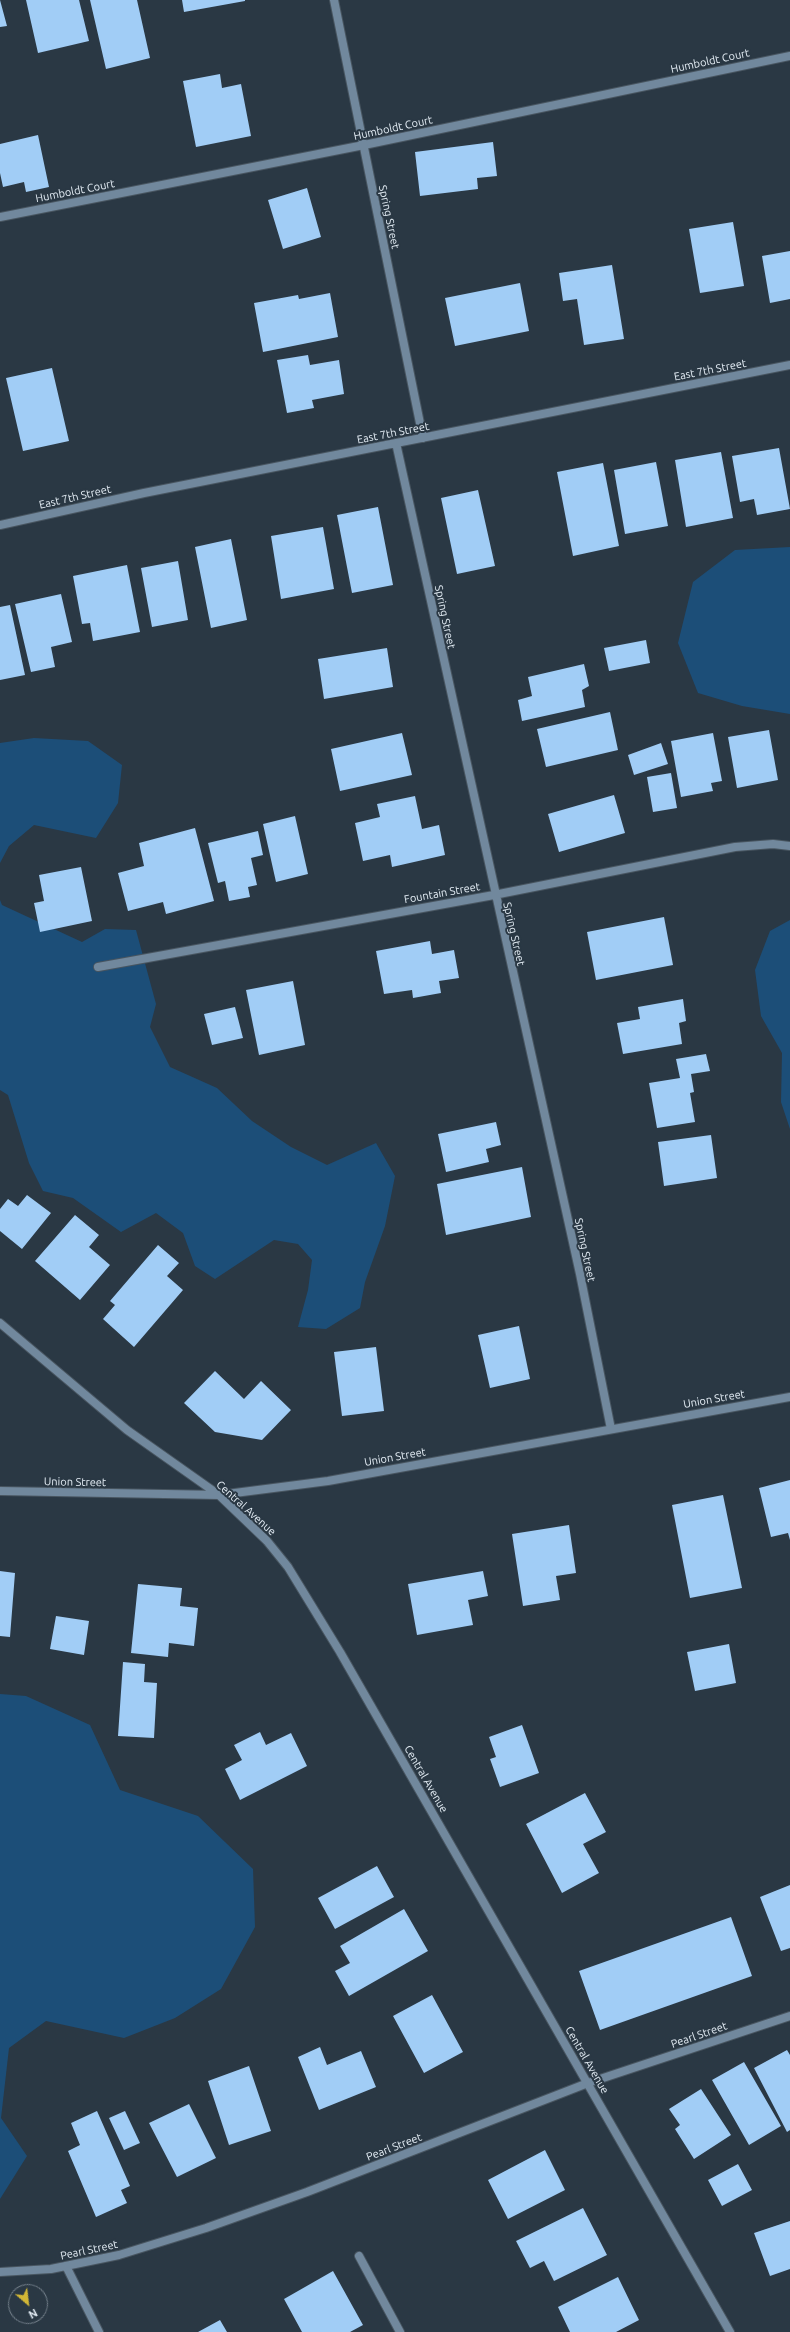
<!DOCTYPE html>
<html>
<head>
<meta charset="utf-8">
<style>
  body { margin:0 }
  #map { position:relative; width:790px; height:2332px; overflow:hidden; background:#2a3844; font-family:Ubuntu,sans-serif }
  canvas { display:block }
  .north { position:absolute; left:8px; top:2284px; width:40px; height:40px; box-sizing:border-box; background:#2a3844; border:1px solid #74808b; border-radius:50%; rotate:152deg; font-size:11px; font-weight:700; line-height:16px; text-align:center; color:#e4edf5 }
  .north::after { content:''; display:block; margin:auto; width:14px; height:18px; background:#d2b736; clip-path:polygon(50% 0,100% 100%,50% 72%,0 100%) }
</style>
</head>
<body>
<div id="map">
<canvas width="790" height="2332"></canvas>
<div class="north">N</div>
</div>
<script>
const ctx = document.querySelector('canvas').getContext('2d');
ctx.lineJoin = 'round';
function fillPath(path, color) {
  ctx.fillStyle = color;
  ctx.fill(path, 'evenodd');
}
function stroke(path, color, width, dash) {
  ctx.strokeStyle = color;
  ctx.lineWidth = width;
  ctx.lineCap = dash ? 'butt' : 'round';
  ctx.setLineDash(dash || []);
  ctx.stroke(path);
}
function write(font, color, halo, rows, align = 'center') {
  ctx.font = font + ' Ubuntu,sans-serif';
  ctx.lineWidth = 4;
  ctx.setLineDash([]);
  ctx.textBaseline = 'middle';
  ctx.strokeStyle = halo;
  ctx.fillStyle = color;
  for (const [text, x, y, turn = 0] of rows) {
    ctx.save();
    ctx.translate(x, y);
    ctx.rotate((+turn || 0) * Math.PI / 180);
    ctx.textAlign = isNaN(turn) ? turn : align;
    if (halo) ctx.strokeText(text, 0, 0);
    ctx.fillText(text, 0, 0);
    ctx.restore();
  }
}
fillPath(new Path2D(`
  M790,547V714L742,706L698,693L678,643L693,582L735,550Z
  M34,738L88,741L122,765L118,803L96,838L34,825L9,846L0,863V743Z
  M0,900L2,905L82,942L105,929L136,930L156,1004L150,1027L170,1067L217,1088L252,1121L291,1147L327,1165L376,1143L395,1176L385,1226L365,1282L360,1308L326,1329L298,1327L308,1290L312,1260L298,1244L274,1240L215,1279L195,1266L183,1233L156,1213L121,1232L73,1198L43,1191L29,1163L8,1095L0,1090Z
  M790,920V1129L781,1102L782,1053L761,1016L755,970L770,931Z
  M0,1694L26,1696L90,1725L120,1790L198,1816L253,1869L255,1927L221,1989L175,2018L124,2038L46,2021L9,2048L1,2118L27,2156L0,2199Z`), '#1c4e78');
fillPath(new Path2D(`
  M0,0L7,26L0,27Z
  M26,0H79L89,41L38,53Z
  M90,0H137L150,58L106,69Z
  M182,0H245V1L184,12Z
  M220,74L222,88L241,84L251,136L196,147L183,81Z
  M38,135L49,187L26,192L24,182L3,187L0,173V144Z
  M493,142L497,176L477,178L478,189L420,196L415,152Z
  M307,188L321,237L283,249L268,200Z
  M733,222L744,286L700,293L689,229Z
  M790,251V299L770,303L762,256Z
  M612,265L624,339L584,345L577,299L563,301L559,273Z
  M520,283L529,331L455,346L445,298Z
  M330,293L338,337L263,352L254,303L298,295L299,299Z
  M308,355L310,365L339,360L344,394L312,400L314,408L287,413L277,360Z
  M52,368L69,441L23,451L6,378Z
  M779,448L790,509L757,515L754,499L740,502L732,456Z
  M721,452L733,518L686,527L675,460Z
  M656,462L668,526L625,534L614,470Z
  M603,463L619,546L573,556L557,472Z
  M478,490L495,566L457,574L441,498Z
  M378,507L393,585L352,593L337,515Z
  M323,527L334,589L281,599L271,536Z
  M231,539L247,620L211,628L195,547Z
  M178,561L188,620L152,627L141,568Z
  M127,565L140,632L93,641L90,623L82,624L73,576Z
  M61,594L72,642L51,647L55,667L31,672L15,604Z
  M10,605L25,675L0,680V607Z
  M646,640L650,663L609,671L604,648Z
  M387,648L393,687L324,699L318,659Z
  M584,664L589,686L582,690L585,707L522,721L518,700L532,696L528,677Z
  M610,712L618,750L546,767L537,729Z
  M769,730L778,780L737,788L728,737Z
  M402,733L412,775L340,791L331,749Z
  M713,733L722,781L711,783L713,791L681,797L671,741Z
  M661,743L668,764L634,775L628,755Z
  M671,773L677,808L653,812L647,777Z
  M614,795L625,833L559,852L548,814Z
  M415,796L422,829L439,825L445,855L392,867L390,855L363,861L355,823L380,817L377,804Z
  M295,816L308,874L276,882L263,824Z
  M195,828L214,901L166,914L163,902L128,911L118,873L144,866L139,843Z
  M258,831L263,855L251,858L257,885L248,887L250,897L229,901L225,881L218,883L208,843Z
  M81,867L92,921L40,932L34,903L44,901L39,875Z
  M664,917L673,965L596,980L587,932Z
  M430,941L432,954L454,950L459,978L439,981L441,993L413,998L412,990L384,994L376,951Z
  M293,981L305,1045L259,1055L246,990Z
  M683,999L686,1021L679,1023L682,1044L623,1054L617,1023L640,1019L638,1007Z
  M235,1007L243,1038L212,1045L204,1014Z
  M706,1054L710,1071L691,1074L694,1092L690,1093L695,1122L657,1128L649,1083L680,1078L676,1059Z
  M496,1122L501,1145L486,1149L489,1162L446,1172L438,1134Z
  M711,1135L717,1178L664,1186L658,1142Z
  M522,1167L531,1217L446,1235L437,1184Z
  M27,1195L51,1213L22,1249L0,1231V1209L8,1199L18,1206Z
  M75,1215L99,1235L89,1247L110,1265L80,1300L35,1261Z
  M158,1245L179,1263L167,1276L183,1290L134,1347L103,1319L115,1305L110,1301Z
  M519,1326L530,1379L490,1388L478,1335Z
  M376,1347L384,1411L342,1416L334,1352Z
  M215,1371L244,1399L261,1381L291,1410L262,1440L215,1432L184,1403Z
  M790,1480V1540L788,1533L771,1537L759,1488Z
  M723,1495L742,1588L690,1598L672,1505Z
  M569,1525L576,1573L556,1576L560,1600L523,1606L512,1534Z
  M0,1571L15,1573L10,1637L0,1636Z
  M483,1571L488,1596L468,1600L473,1625L417,1635L408,1584Z
  M138,1584L182,1588L180,1606L198,1608L194,1646L169,1643L168,1657L131,1653Z
  M56,1616L89,1621L84,1655L50,1649Z
  M729,1644L736,1683L695,1691L687,1652Z
  M123,1662L145,1664L144,1682L157,1683L154,1738L118,1736Z
  M522,1725L539,1773L500,1787L490,1759L496,1757L489,1737Z
  M260,1732L266,1745L291,1733L307,1766L240,1800L225,1769L242,1760L234,1745Z
  M585,1793L606,1832L583,1844L599,1873L562,1893L526,1824Z
  M377,1866L394,1897L335,1929L318,1898Z
  M790,1885V1948L781,1951L760,1897Z
  M404,1909L428,1951L349,1996L335,1971L350,1963L340,1946Z
  M731,1917L752,1976L600,2030L579,1971Z
  M432,1995L463,2052L424,2073L393,2016Z
  M320,2047L327,2065L361,2051L376,2087L319,2110L298,2057Z
  M787,2050L790,2055V2130L787,2132L754,2068Z
  M744,2062L781,2126L749,2145L712,2080Z
  M249,2066L271,2131L229,2145L208,2081Z
  M701,2089L731,2135L694,2159L675,2129L680,2125L669,2109Z
  M189,2104L216,2158L177,2177L149,2123Z
  M97,2111L130,2186L121,2190L127,2203L96,2217L68,2151L80,2145L71,2123Z
  M125,2111L140,2143L124,2150L109,2118Z
  M545,2150L565,2190L508,2219L488,2180Z
  M738,2164L752,2190L722,2206L708,2180Z
  M583,2208L607,2255L554,2281L544,2261L530,2268L516,2241Z
  M790,2221V2269L770,2276L754,2233Z
  M333,2271L363,2325L350,2332H302L284,2299Z
  M618,2277L639,2320L616,2332H570L558,2307Z
  M220,2320L227,2332H198Z`), '#a1cdf6');
const service = new Path2D(`
  M0,217L364,145L790,56
  M359,2256L400,2332`);
const minor = new Path2D(`
  M334,0L423,438
  M396,443L580,1274L611,1429
  M0,525L144,493L790,365
  M98,967L494,895L735,847L773,844L790,846
  M66,2266L99,2332
  M0,2272L51,2269L119,2255L206,2228L307,2192L588,2083L790,2016`);
const tertiary = new Path2D(`
  M0,1323L127,1430L219,1495L267,1541L288,1567L340,1652L730,2332
  M0,1491L219,1495L328,1481L790,1397`);
stroke(service, '#485560', 10);
stroke(minor, '#485560', 10);
stroke(tertiary, '#485560', 10);
stroke(service, '#71889d', 8);
stroke(minor, '#71889d', 8);
stroke(tertiary, '#71889d', 8);
write('11px', '#e4edf5', '#2a3844', [
  ["Humboldt Court",710,61,-12],
  ["Humboldt Court",393,128,-12],
  ["Humboldt Court",75,191,-11],
  ["Spring Street",389,217,78],
  ["East 7th Street",710,370,-11],
  ["East 7th Street",393,433,-11],
  ["East 7th Street",75,497,-13],
  ["Spring Street",445,617,78],
  ["Fountain Street",442,893,-10],
  ["Spring Street",514,934,77],
  ["Spring Street",585,1250,78],
  ["Union Street",714,1399,-10],
  ["Union Street",395,1457,-10],
  ["Union Street",75,1482,1],
  ["Central Avenue",246,1508,42],
  ["Central Avenue",426,1779,60],
  ["Pearl Street",699,2035,-19],
  ["Central Avenue",587,2060,60],
  ["Pearl Street",394,2147,-21],
  ["Pearl Street",89,2250,-12]
]);
</script>
</body>
</html>
